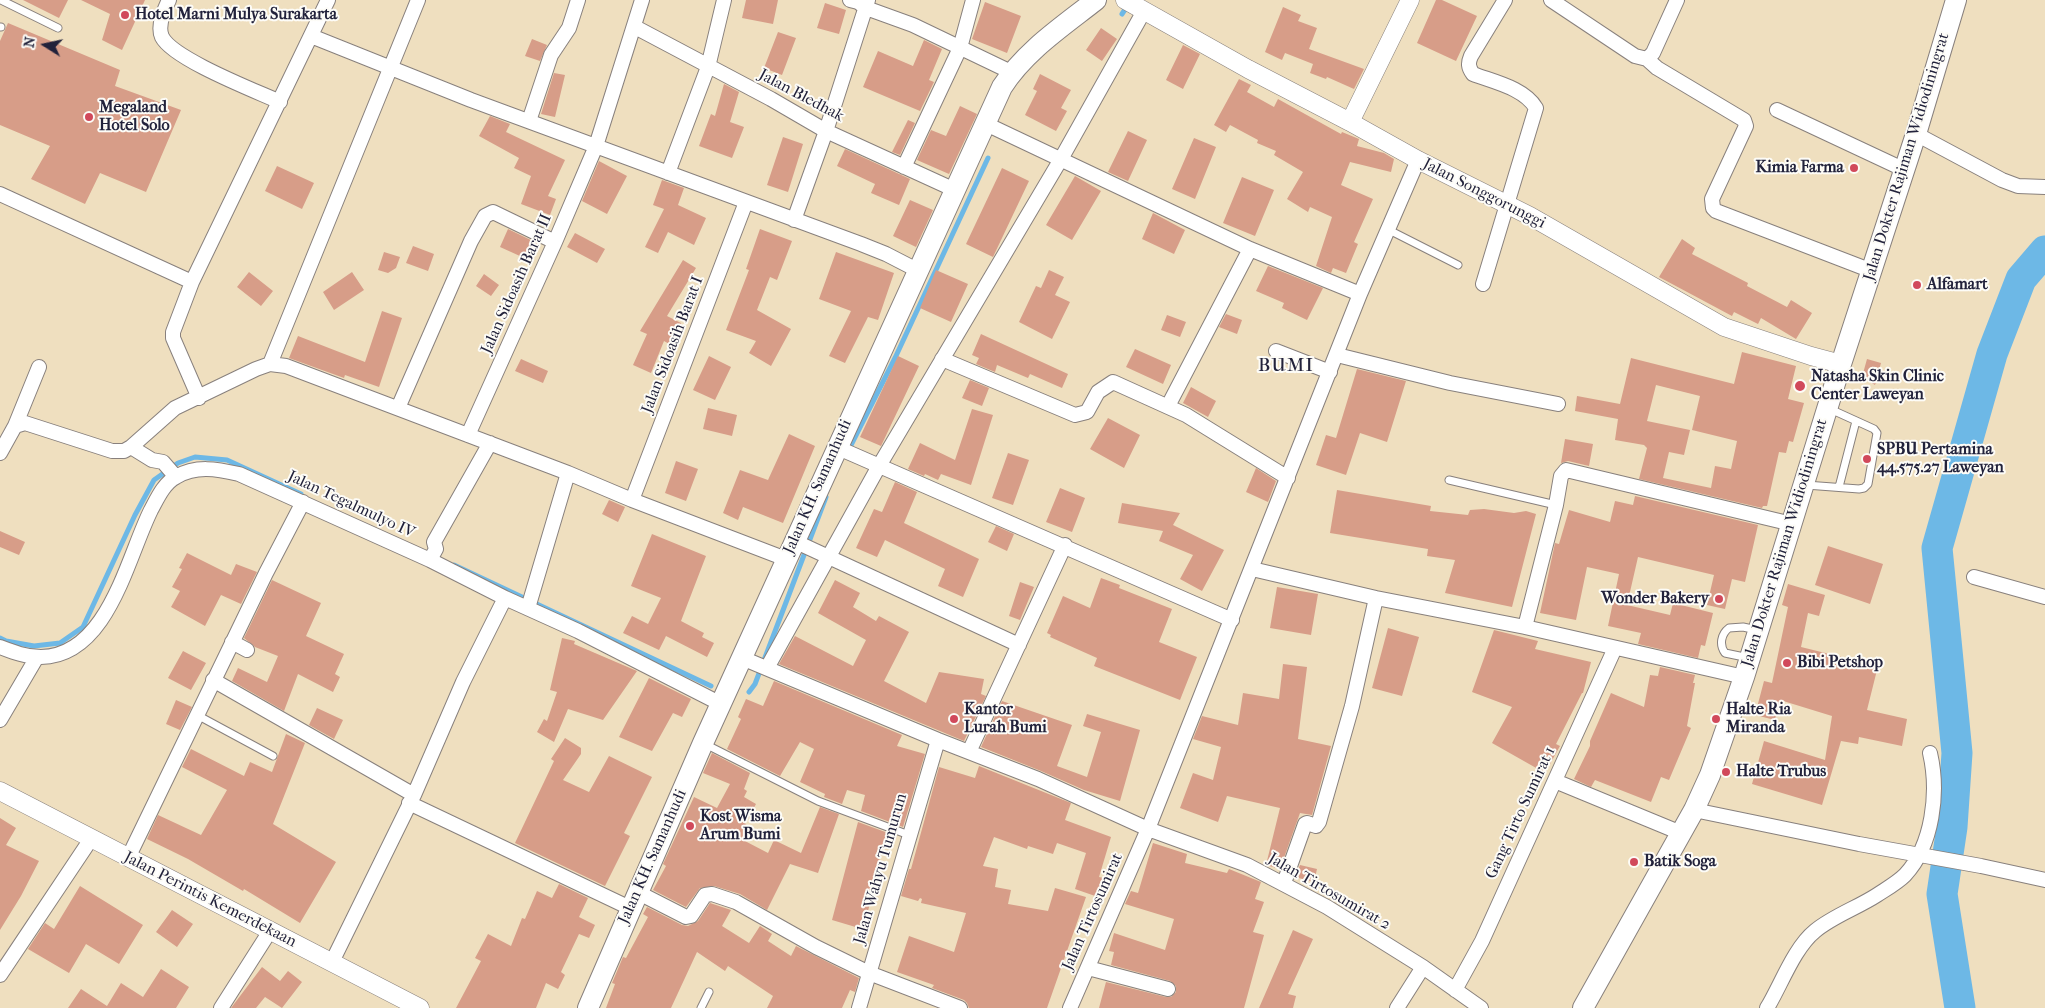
<!DOCTYPE html>
<html>
<head>
<meta charset="utf-8">
<style>
  body { margin:0 }
  #map { position:relative; width:2045px; height:1008px; overflow:hidden; background:#efdfbf; font-family:"IM FELL French Canon",serif }
  canvas { display:block }
  .north { position:absolute; left:20px; top:20px; width:50px; height:50px; -webkit-text-stroke:4px #fdfcf7; paint-order:stroke; rotate:280deg; font-size:14px; font-weight:700; line-height:20px; text-align:center; color:#22223b }
  .north::after { content:''; display:block; margin:auto; width:18px; height:22px; background:#22223b; clip-path:polygon(50% 0,100% 100%,50% 72%,0 100%) }
</style>
</head>
<body>
<div id="map">
<canvas width="2045" height="1008"></canvas>
<div class="north">N</div>
</div>
<script>
const ctx = document.querySelector('canvas').getContext('2d');
ctx.lineJoin = 'round';
function stroke(path, color, width, dash) {
  ctx.strokeStyle = color;
  ctx.lineWidth = width;
  ctx.lineCap = dash ? 'butt' : 'round';
  ctx.setLineDash(dash || []);
  ctx.stroke(path);
}
function fillPath(path, color) {
  ctx.fillStyle = color;
  ctx.fill(path, 'evenodd');
}
function write(font, color, halo, rows, align = 'center') {
  ctx.font = font + ' "IM FELL French Canon",serif';
  ctx.lineWidth = 4;
  ctx.setLineDash([]);
  ctx.textBaseline = 'middle';
  ctx.strokeStyle = halo;
  ctx.fillStyle = color;
  for (const [text, x, y, turn = 0] of rows) {
    ctx.save();
    ctx.translate(x, y);
    ctx.rotate((+turn || 0) * Math.PI / 180);
    ctx.textAlign = isNaN(turn) ? turn : align;
    if (halo) ctx.strokeText(text, 0, 0);
    ctx.fillText(text, 0, 0);
    ctx.restore();
  }
}
stroke(new Path2D(`
  M1122,14L1128,5
  M848,451L895,358L988,158
  M454,565L711,686
  M0,638L6,641L34,646L60,643L83,627L135,515L154,480L178,463L195,457L227,460L301,494
  M749,692L755,684L826,497`), '#6db8e6', 5);
stroke(new Path2D(`
  M1960,1008L1942,894L1952,827L1957,753L1937,548L1992,354L2021,279L2045,251`), '#6db8e6', 31);
fillPath(new Path2D(`
  M23,0H68L59,18Z
  M81,0H145L122,50L102,40L110,14Z
  M746,0H778L773,24L742,18Z
  M1436,0H1442L1477,16L1456,61L1417,43Z
  M985,2L1021,16L1007,53L972,39Z
  M825,3L846,10L839,34L817,28Z
  M1283,7L1301,15L1298,21L1317,28L1309,49L1364,69L1354,89L1327,77L1326,79L1310,73L1313,64L1285,53L1282,60L1265,52Z
  M8,23L120,70L115,86L181,110L146,192L100,173L85,204L31,179L50,146L0,125V41Z
  M1101,28L1117,39L1102,61L1086,50Z
  M778,32L796,38L782,75L764,68Z
  M532,39L547,45L540,61L525,56Z
  M924,40L942,49L929,80L934,82L920,111L863,87L878,51L913,66Z
  M1183,45L1200,54L1183,89L1166,80Z
  M554,73L565,75L555,117L541,114Z
  M1040,74L1071,90L1061,108L1067,111L1056,131L1025,115L1037,91L1033,89Z
  M1239,79L1251,85L1247,92L1274,107L1278,99L1341,134L1342,132L1359,139L1357,146L1384,153L1394,159L1391,172L1350,162L1341,185L1373,199L1354,242L1358,244L1346,273L1333,268L1331,273L1316,266L1332,217L1310,207L1308,212L1287,199L1303,172L1274,155L1276,151L1257,143L1258,140L1230,125L1226,132L1214,125Z
  M724,84L739,92L730,122L744,127L732,158L699,146L711,114L715,116Z
  M960,106L977,114L949,174L917,160L916,162L931,130L946,136Z
  M490,116L510,124L506,132L565,160L548,196L556,199L550,215L521,204L531,176L514,168L519,158L479,136Z
  M908,120L915,123L900,155L892,152Z
  M1128,131L1147,140L1128,181L1108,172Z
  M783,137L803,144L788,192L767,185Z
  M1194,138L1216,147L1195,199L1172,189Z
  M845,149L910,179L899,205L871,193L875,184L837,166Z
  M599,161L627,176L607,214L582,201Z
  M277,166L314,183L302,209L265,191Z
  M1002,168L1029,181L993,257L966,244Z
  M1075,176L1101,191L1072,240L1046,225Z
  M1242,177L1274,190L1255,236L1223,223Z
  M662,180L684,188L678,205L706,218L694,245L668,232L658,253L645,247L664,209L653,205Z
  M910,200L933,210L916,247L893,236Z
  M1153,213L1185,230L1174,254L1142,239Z
  M508,229L539,244L531,261L500,247Z
  M760,229L792,241L777,280L770,277L757,310L791,329L771,366L749,353L756,341L726,330L749,270L746,269Z
  M575,233L605,249L597,263L567,247Z
  M1682,239L1695,248L1692,254L1748,283L1747,286L1787,307L1791,300L1812,313L1796,339L1761,318L1758,324L1734,312L1732,316L1659,277Z
  M413,246L434,254L428,271L406,263Z
  M384,252L400,257L396,268L388,273L378,270Z
  M836,252L894,273L878,320L868,317L845,363L829,356L851,311L819,299Z
  M683,260L696,268L667,316L681,323L671,345L664,341L651,373L633,365L647,334L640,331Z
  M1268,266L1323,288L1307,320L1282,308L1284,303L1256,291Z
  M936,270L968,284L951,322L920,308Z
  M1049,270L1064,277L1055,295L1070,302L1052,339L1019,322L1036,286L1041,288Z
  M249,272L273,291L261,306L237,287Z
  M352,272L364,290L334,310L323,292Z
  M484,274L499,285L491,296L476,286Z
  M382,311L402,318L379,387L345,375L344,378L289,358L298,336L365,362Z
  M1226,314L1242,320L1237,334L1219,327Z
  M1167,315L1186,322L1180,337L1161,330Z
  M981,334L1068,374L1062,388L1030,374L1028,378L997,365L995,372L976,364L979,358L972,355Z
  M1135,349L1171,365L1163,384L1126,367Z
  M1742,352L1796,366L1788,399L1804,403L1793,442L1789,441L1786,453L1779,452L1767,506H1763L1762,508L1639,479L1647,448L1644,445L1615,440L1618,419L1575,411L1577,396L1620,404L1631,358L1734,384ZM1656,385L1700,396L1692,430L1737,441L1731,469L1715,466L1711,488L1663,478L1669,452L1684,455L1690,430L1647,421Z
  M709,356L731,367L715,400L693,390Z
  M898,356L919,366L881,446L860,437Z
  M521,359L548,371L543,383L515,371Z
  M1867,359L1881,363L1875,385L1862,377Z
  M1357,369L1406,381L1387,442L1360,433L1346,475L1316,465L1326,435L1336,438Z
  M970,380L989,388L982,406L962,398Z
  M1191,387L1216,401L1208,417L1183,403Z
  M708,408L737,415L732,436L703,429Z
  M972,409L993,415L971,485L941,474L938,480L925,474L924,476L908,469L920,443L955,460Z
  M1108,418L1140,435L1124,468L1090,449Z
  M789,434L815,446L783,523L743,507L738,520L723,513L740,470L768,480Z
  M1565,439L1593,444L1589,466L1568,461L1561,463Z
  M1008,453L1029,460L1013,505L992,498Z
  M676,461L698,469L686,501L665,493Z
  M1256,468L1276,481L1268,502L1246,492Z
  M895,482L917,492L904,523L979,559L963,597L938,586L945,569L885,540L877,557L856,548L874,509L882,512Z
  M1060,488L1085,498L1072,532L1046,522Z
  M1337,490L1431,506L1430,511L1468,515L1470,510L1484,509L1514,513L1526,511L1536,514L1512,607L1445,593L1455,560L1427,556L1428,549L1330,533Z
  M1635,496L1758,525L1745,582L1732,579L1725,609L1707,605L1714,575L1638,557L1627,605L1670,615L1673,603L1713,613L1705,646L1701,645L1698,658L1638,644L1641,633L1608,626L1619,574L1587,567L1576,620L1540,613L1555,543L1559,544L1569,510L1610,522L1615,501L1633,505Z
  M609,500L625,507L618,522L602,514Z
  M1122,503L1180,513L1173,525L1224,550L1202,591L1180,579L1193,555L1159,541L1163,531L1118,523Z
  M996,526L1014,534L1007,551L988,542Z
  M0,531L25,542L19,555L0,547Z
  M652,534L706,556L681,621L704,633L702,637L714,643L707,657L666,636L659,650L623,633L632,616L648,624L661,598L631,586Z
  M1828,546L1883,564L1870,604L1815,585Z
  M187,553L231,575L236,564L257,572L241,604L221,595L205,626L171,607L180,591L172,587L182,569L179,568Z
  M1101,578L1120,585L1119,588L1172,609L1159,642L1197,657L1180,700L1094,666L1097,658L1050,637L1051,635L1047,633L1063,596L1090,608Z
  M272,580L321,603L306,636L344,654L335,674L340,677L333,692L298,674L284,711L232,681L238,668L267,682L278,656L255,647L244,638Z
  M835,580L860,593L853,607L876,621L879,616L909,632L884,681L926,703L939,672L984,679L981,694L986,696L964,741L779,664L795,636L853,666L866,640L818,613Z
  M1020,582L1034,587L1020,620L1009,616Z
  M1788,584L1825,595L1819,616L1808,613L1801,647L1878,666L1867,710L1907,719L1902,746L1859,737L1858,744L1841,741L1822,805L1752,784L1764,741L1825,760L1832,716L1780,700L1775,720L1755,715L1764,681L1772,683L1788,607L1782,605Z
  M1277,587L1318,594L1311,635L1270,628Z
  M1388,628L1419,637L1402,696L1372,688Z
  M1494,630L1538,641L1535,649L1591,662L1583,693H1582L1556,744L1560,746L1545,773L1492,743L1512,707L1472,692Z
  M562,638L575,641L574,644L637,671L603,720L568,709L554,742L537,732L544,719L547,721L557,692L550,690Z
  M183,651L206,663L191,690L168,678Z
  M1283,664L1307,667L1298,739L1331,746L1312,815L1300,813L1280,869L1266,865L1280,808L1227,796L1218,822L1180,808L1193,773L1213,780L1221,747L1193,739L1202,716L1238,725L1243,693L1279,699Z
  M1660,667L1695,675L1693,683H1695L1687,726L1691,728L1669,780L1661,777L1651,802L1595,780L1591,787L1574,779L1590,746V741L1611,693L1644,707L1650,675L1658,676Z
  M649,678L691,699L682,717L673,713L652,751L619,737Z
  M774,681L902,735L897,746L925,754L903,827L861,811L865,795L847,790L842,804L824,797L825,794L800,782L814,749L800,742L780,776L727,749L741,719L738,717L746,699L763,706Z
  M176,700L192,707L180,730L166,724Z
  M1002,701L1072,725L1057,766L1087,777L1101,732L1083,726L1087,714L1140,730L1120,801L1084,790L1041,771L981,747Z
  M317,708L343,720L334,739L309,725Z
  M286,734L305,743L273,824L336,862L300,923L244,889L243,891L188,859L147,839L158,815L201,835L227,790L182,767L191,749L244,776L250,762L272,772Z
  M565,738L581,748V754L563,780L589,792L609,756L652,777L624,833L630,836L605,886L515,843L554,761L551,759Z
  M712,753L750,773L744,789L747,791L744,797L756,804L745,824L750,827L743,840L768,853L774,840L801,853L820,807L839,814L818,873L790,864L767,910L740,894L714,886L700,888L686,907L653,890L666,866L663,864L694,797L717,808L730,784L703,773Z
  M979,766L1071,803L1065,820L1111,837L1099,877L1104,878L1098,897L1075,889L1086,853L1057,843L1053,854L1028,846L1027,849L994,837L983,866L998,869L995,887L1011,890L1008,904L1048,911L1055,888L1086,897L1047,1008H969L967,1003L964,1000L932,988L934,985L897,972L909,936L954,952L966,913L921,903L922,899L920,898L918,901L901,896L909,869H911L939,767L975,778Z
  M0,818L16,828L6,845L39,861L21,896L0,930Z
  M858,822L888,833L877,867L879,868L868,911L874,913L869,931L832,920Z
  M1153,843L1187,854L1185,863L1227,873L1229,869L1261,882L1255,899L1264,902L1253,932L1264,935L1244,1008H1099L1106,982L1166,997H1171L1176,992V986L1170,981L1111,965L1114,952L1109,951L1114,933L1165,950L1174,919L1125,904L1131,891L1138,893Z
  M1300,865L1317,869L1314,882L1295,877Z
  M559,884L588,898L579,917L595,925L589,938L579,934L561,972L565,975L558,989L546,983L536,1008H456L481,961L475,958L488,934L511,946L522,918L525,919L537,891L552,898Z
  M80,886L143,925L119,964L86,944L69,973L28,949L45,923L54,929Z
  M710,903L731,910L722,926L749,943L760,926L772,934L768,941L791,956L796,946L859,978L855,992L850,990L842,1008H767L773,996L728,966L725,971L697,952L671,1008H606L615,984L612,983L623,957L626,958L648,917L643,914L647,907L682,925L688,926L698,921Z
  M172,910L193,924L177,947L156,932Z
  M1293,930L1313,939L1288,994L1296,996L1293,1008H1259Z
  M262,967L280,981L288,971L302,982L282,1008L265,997L256,1008H231Z
  M161,969L189,987L176,1008H68L81,989L107,1006L121,983L143,997Z`), '#d79d88');
const service = new Path2D(`
  M1,0L58,28
  M0,27H1
  M1389,230L1458,265
  M1449,480L1556,505
  M1806,485L1859,489L1864,488L1868,484L1877,433L1874,429L1830,409
  M1839,487L1856,421
  M1749,658L1725,653C1719,645 1721,634 1729,628L1743,627L1757,630
  M197,715L273,756
  M705,744L818,801L909,835
  M701,1008L709,992`);
const minor = new Path2D(`
  M169,0C164,10 157,26 162,37C173,59 256,91 280,102
  M850,0L858,2L866,8L913,25L1011,72
  M1551,0L1635,56L1647,59L1657,68L1744,120L1746,126L1712,199L1713,208L1716,211L1872,271
  M635,27L771,99L826,131L955,190
  M311,36L471,100L861,244L886,254L919,271
  M1647,59L1653,53L1677,0
  M1777,110L1905,170
  M529,121L551,55L569,28L578,0
  M986,124L1250,249L1360,294
  M1916,134L2002,180L2018,186L2045,187
  M904,167L960,48L973,0
  M668,173L708,67L724,0
  M0,194L192,282
  M794,220L826,131L868,0
  M1483,284L1536,108C1524,88 1494,82 1473,74C1468,67 1468,63 1471,56L1505,0
  M1276,351L1330,372
  M1337,355L1450,383L1558,404
  M942,359L1075,415L1087,412L1098,392L1113,382L1186,415L1288,478
  M270,364L418,0
  M199,398L173,338V332L192,282L328,0
  M1168,406L1250,249
  M398,408L471,241L485,216L493,212L555,242
  M15,426L39,367
  M468,435L555,242L596,146L642,0
  M131,447L152,460L163,462L176,477
  M836,447L1232,620
  M0,453L15,426L25,423L112,451H124L131,447L175,408L256,369L270,364L286,366L568,473L632,500L786,559
  M632,500L746,202
  M794,541L1019,645
  M430,560L436,549L434,542L490,443
  M1252,569L1376,598L1525,627L1744,677
  M1974,577L2045,597
  M528,608L568,473
  M1525,627L1556,505L1561,476L1566,470L1792,524
  M232,642L247,650
  M0,647C13,652 26,657 41,657C108,656 127,558 151,510C157,499 164,483 176,477C196,465 217,469 239,474L430,560L505,598L578,631L721,704
  M742,658L938,740L1038,779L1148,829L1247,865L1266,875L1327,907L1423,967L1481,1008
  M767,668L879,466L1061,159L1144,11
  M213,680L414,795
  M0,720L37,657
  M969,752L1065,545
  M1555,781L1681,833
  M409,803L630,908
  M1694,810L1859,844L1981,866L2045,880
  M128,858L266,573L303,502
  M1284,883L1305,824L1307,823L1316,826L1319,822L1352,706L1376,598
  M637,892L686,917L691,916L705,895L712,894L736,902L816,947L869,973L960,1008
  M332,962L414,795L463,682L505,598
  M1088,968L1168,989
  M0,975L91,839
  M1455,990L1482,941L1615,648
  M221,1008L270,931
  M859,1008L938,740
  M1070,1008L1148,829L1360,294L1418,160
  M1397,1008L1423,967
  M1767,1008C1781,985 1794,948 1815,931C1833,916 1857,908 1877,895C1886,889 1897,883 1905,875C1933,845 1939,792 1930,753`);
const tertiary = new Path2D(`
  M1125,0L1248,69L1350,122L1418,160L1530,216L1724,327L1811,356L1841,364
  M1350,122L1410,0
  M0,791L420,1008`);
const secondary = new Path2D(`
  M588,1008L703,743L1002,87C1025,51 1063,26 1096,0
  M1583,1008L1694,810L1710,775L1744,677L1841,364L1916,134L1956,0`);
stroke(service, '#88807d', 9);
stroke(minor, '#88807d', 16);
stroke(tertiary, '#88807d', 19);
stroke(secondary, '#88807d', 22);
stroke(service, '#fff', 7);
stroke(minor, '#fff', 14);
stroke(tertiary, '#fff', 18);
stroke(secondary, '#fff', 20);
for (const [x, y, r, color] of [
  [125,15,5,"#d1495b"],
  [89,117,5,"#d1495b"],
  [1854,168,5,"#d1495b"],
  [1917,285,5,"#d1495b"],
  [1800,386,6,"#d1495b"],
  [1867,459,5,"#d1495b"],
  [1719,599,5,"#d1495b"],
  [1787,663,5,"#d1495b"],
  [954,719,5,"#d1495b"],
  [1716,719,5,"#d1495b"],
  [1726,772,5,"#d1495b"],
  [690,826,5,"#d1495b"],
  [1634,862,5,"#d1495b"]
]) {
  const dot = new Path2D();
  dot.arc(x, y, r, 0, 2 * Math.PI);
  ctx.fillStyle = color;
  ctx.fill(dot);
  stroke(dot, '#fdfcf7', 2);
}
write('bold 16px', '#22223b', '#fdfcf7', [
  ["Hotel Marni Mulya Surakarta",135,15],
  ["Megaland",99,108],
  ["Hotel Solo",99,126],
  ["Kimia Farma",1844,168,"right"],
  ["Alfamart",1927,285],
  ["Natasha Skin Clinic",1811,377],
  ["Center Laweyan",1811,395],
  ["SPBU Pertamina",1877,450],
  ["44.575.27 Laweyan",1877,468],
  ["Wonder Bakery",1709,599,"right"],
  ["Bibi Petshop",1797,663],
  ["Kantor",964,710],
  ["Lurah Bumi",964,728],
  ["Halte Ria",1726,710],
  ["Miranda",1726,728],
  ["Halte Trubus",1736,772],
  ["Kost Wisma",700,817],
  ["Arum Bumi",700,835],
  ["Batik Soga",1644,862]
], 'left');
write('16px', '#22223b', '#fdfcf7', [
  ["Jalan Bledhak",801,96,28],
  ["Jalan Dokter Rajiman Widiodiningrat",1907,157,-73],
  ["Jalan Songgorunggi",1484,194,27],
  ["Jalan Sidoasih Barat II",517,284,-66],
  ["Jalan Sidoasih Barat I",673,345,-69],
  ["Jalan KH. Samanhudi",818,487,-66],
  ["Jalan Tegalmulyo IV",351,505,25],
  ["Jalan Dokter Rajiman Widiodiningrat",1785,543,-73],
  ["Gang Tirto Sumirat 1",1521,813,-65],
  ["Jalan KH. Samanhudi",653,857,-66],
  ["Jalan Wahyu Tumurun",881,869,-74],
  ["Jalan Tirtosumirat 2",1329,892,30],
  ["Jalan Perintis Kemerdekaan",210,900,27],
  ["Jalan Tirtosumirat",1093,912,-66]
]);
ctx.letterSpacing = '1px';
write('19px', '#22223b', '#fdfcf7', [
  ["BUMI",1286,366]
]);
ctx.letterSpacing = '0px';
</script>
</body>
</html>
